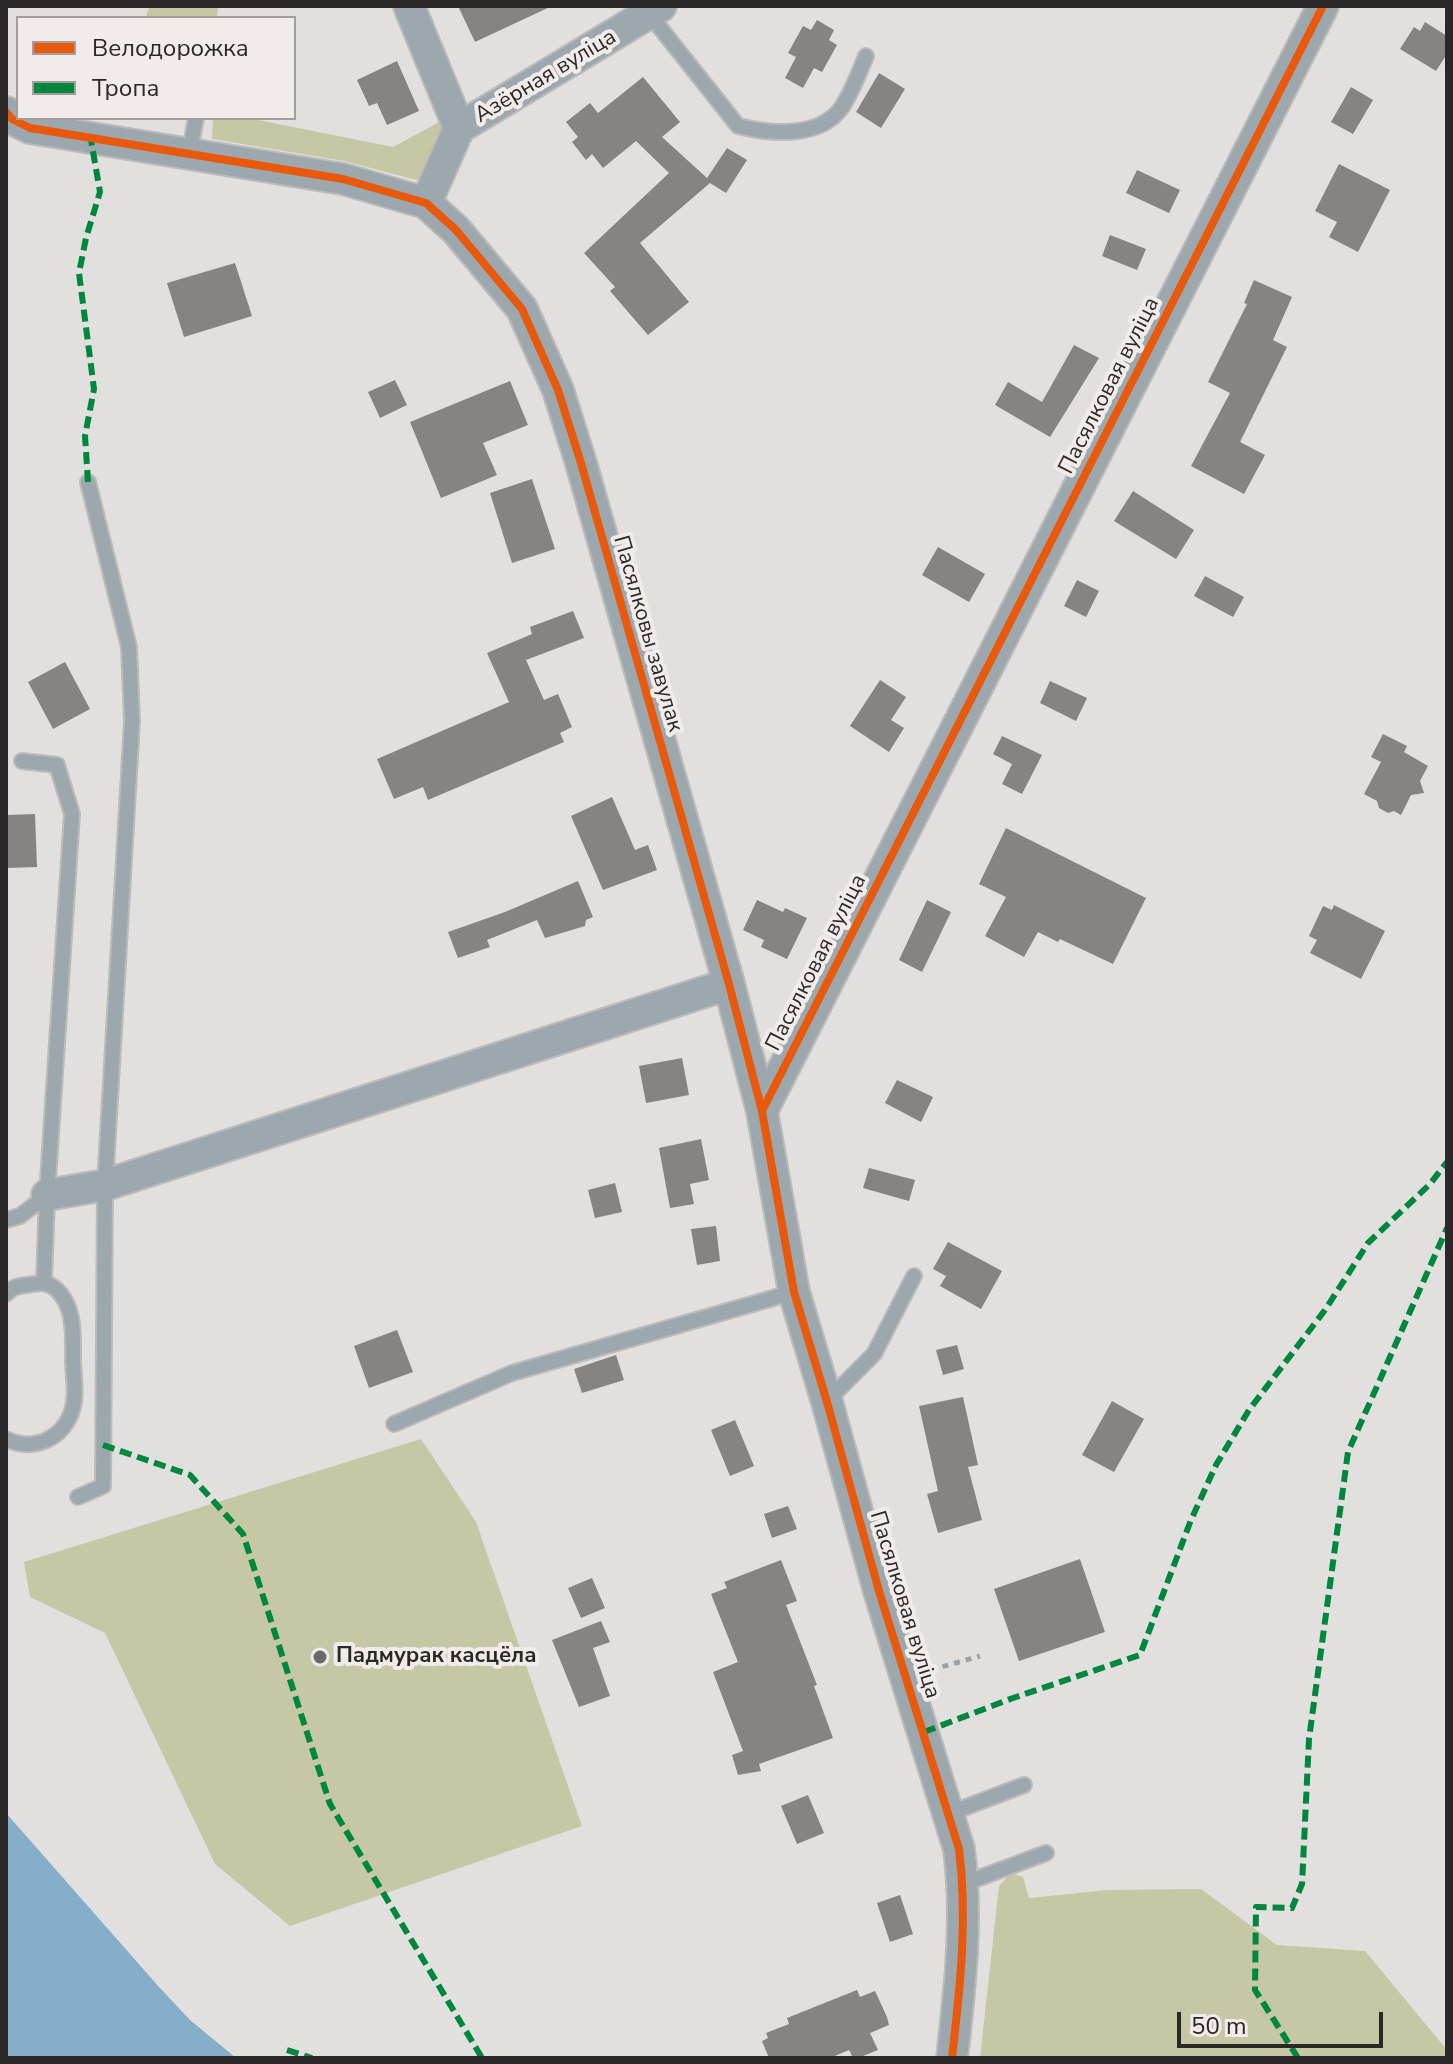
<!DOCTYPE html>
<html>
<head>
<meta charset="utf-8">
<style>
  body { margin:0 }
  #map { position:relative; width:1453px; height:2064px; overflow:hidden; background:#e2e0de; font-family:"Nunito Sans",sans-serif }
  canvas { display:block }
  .frame { position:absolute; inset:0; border:8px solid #2a2828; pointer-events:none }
  .legend { position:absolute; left:16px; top:16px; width:280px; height:104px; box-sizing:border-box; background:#f1ecea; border:2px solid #a19e9c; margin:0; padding:10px 14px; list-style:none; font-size:24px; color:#2a2828 }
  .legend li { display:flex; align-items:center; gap:16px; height:40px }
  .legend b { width:40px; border:2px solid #a19e9c }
  .scale { position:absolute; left:1177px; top:2012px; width:206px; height:36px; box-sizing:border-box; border:4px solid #2a2828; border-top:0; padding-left:10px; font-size:24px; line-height:28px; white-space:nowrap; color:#2a2828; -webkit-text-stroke:6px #f1ecea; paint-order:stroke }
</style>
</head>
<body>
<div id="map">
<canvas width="1453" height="2064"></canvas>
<div class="frame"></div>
<ul class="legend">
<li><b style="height:10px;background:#e8590c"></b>Велодорожка</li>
<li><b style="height:10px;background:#00873e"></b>Тропа</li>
</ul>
<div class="scale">50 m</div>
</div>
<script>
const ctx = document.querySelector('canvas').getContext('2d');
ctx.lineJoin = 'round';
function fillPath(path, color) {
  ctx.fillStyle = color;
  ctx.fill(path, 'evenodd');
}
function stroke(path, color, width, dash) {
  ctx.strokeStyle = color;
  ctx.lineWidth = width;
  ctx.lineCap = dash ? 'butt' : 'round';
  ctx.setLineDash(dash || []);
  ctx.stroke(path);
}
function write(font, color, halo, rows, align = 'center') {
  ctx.font = font + ' "Nunito Sans",sans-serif';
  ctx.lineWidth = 8;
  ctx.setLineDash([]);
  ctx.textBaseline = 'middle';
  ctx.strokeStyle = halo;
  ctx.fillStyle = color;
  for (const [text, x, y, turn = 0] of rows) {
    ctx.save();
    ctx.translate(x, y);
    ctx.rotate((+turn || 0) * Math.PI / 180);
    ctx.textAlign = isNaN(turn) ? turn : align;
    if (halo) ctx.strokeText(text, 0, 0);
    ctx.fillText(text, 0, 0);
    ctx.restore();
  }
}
fillPath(new Path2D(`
  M149,6H218L217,18H146Z
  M213,118H248L393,147L443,120L437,166L429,175L416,180L344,161L212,139Z
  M421,1439L476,1522L582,1826L290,1926L215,1864L105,1633L30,1597L24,1562Z
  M1011,1873L1023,1877L1029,1898L1108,1890L1201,1889L1277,1945L1365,1951L1447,2050V2058H980L999,1886Z`), '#c6c7a5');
fillPath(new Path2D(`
  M6,1813L159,1987L190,2020L236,2058H6Z`), '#85aeca');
fillPath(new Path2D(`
  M458,6H552L475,42Z
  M817,20L834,30L829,40L837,45L822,72L814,68L803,88L785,78L796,57L788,53L803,26L811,30Z
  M1425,22L1447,36V54L1436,71L1400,49L1414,27L1420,31Z
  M397,61L419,111L387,125L377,103L369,106L357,80Z
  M879,73L905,89L881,128L856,112Z
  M643,77L680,122L662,137L707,178L727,148L747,160L726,193L710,183L640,243L689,302L648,335L610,291L615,287L584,253L669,173L636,141L603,168L592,154L586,160L572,142L578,137L566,122L590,103L598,113Z
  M1351,87L1373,100L1353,134L1331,122Z
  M1339,164L1390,190L1358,252L1329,237L1337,222L1315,211Z
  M1137,170L1180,190L1169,213L1126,193Z
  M1110,235L1146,249L1137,270L1102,256Z
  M235,263L252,316L184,337L167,283Z
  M1254,280L1292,297L1273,340L1287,347L1240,442L1265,455L1244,494L1191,466L1230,393L1208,382L1247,304L1244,303Z
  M1074,345L1099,358L1050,437L995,405L1008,382L1042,402Z
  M395,380L407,405L380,418L368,392Z
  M510,381L528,425L483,443L497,475L441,498L410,422Z
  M532,479L555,549L512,563L490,493Z
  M1133,491L1194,530L1176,559L1114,521Z
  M938,547L985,574L969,602L922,575Z
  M1205,576L1244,597L1233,617L1194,596Z
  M1077,580L1099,591L1086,617L1064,606Z
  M573,611L584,638L526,660L544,700L558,694L572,727L560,733L564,742L428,800L423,787L394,799L377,759L509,702L487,653L532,634L530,627Z
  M65,662L90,709L53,729L28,682Z
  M880,680L906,697L891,720L904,728L889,752L850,726Z
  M1050,681L1087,698L1076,721L1040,703Z
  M1383,734L1407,746L1404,752L1428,766L1420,781L1424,793L1411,795L1401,815L1394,811L1388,813L1379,808L1377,801L1364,794L1381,762L1371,757Z
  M1002,736L1042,755L1022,794L1002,784L1012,764L993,754Z
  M612,797L635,850L648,845L657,870L603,890L571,816Z
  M35,814L37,867L6,868V815Z
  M1006,828L1146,898L1113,964L1060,939L1058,942L1038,932L1024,957L985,936L1006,897L979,884Z
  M578,881L593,917L586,920L585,926L545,938L537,920L487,940L490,947L458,958L448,932L505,912Z
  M757,900L783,912L785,908L807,918L787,959L761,947L764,940L743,930Z
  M927,900L951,912L922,972L899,960Z
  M1334,905L1385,931L1361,979L1310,953L1317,940L1309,936L1323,906L1332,910Z
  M682,1058L689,1095L646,1103L639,1066Z
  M897,1080L933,1097L921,1122L885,1103Z
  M701,1139L709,1180L690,1184L694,1204L670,1208L659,1148Z
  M869,1168L915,1180L909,1201L863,1188Z
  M615,1183L622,1212L595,1218L588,1190Z
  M716,1226L720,1261L697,1265L691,1229Z
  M948,1242L1002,1271L981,1309L940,1286L946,1276L933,1269Z
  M397,1330L413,1372L369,1388L354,1346Z
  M957,1345L964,1369L943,1375L936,1350Z
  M616,1355L624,1380L582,1393L574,1369Z
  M963,1397L978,1465L968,1467L982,1520L938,1533L927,1494L938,1491L919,1406Z
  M1112,1401L1144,1419L1114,1472L1082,1455Z
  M735,1420L754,1466L730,1476L711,1430Z
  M788,1506L797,1529L772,1538L764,1514Z
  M1080,1559L1105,1632L1019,1661L994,1589Z
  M781,1560L797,1601L786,1605L817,1685L814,1686L833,1738L759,1764L761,1771L738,1775L732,1755L743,1751L713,1672L738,1662L711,1594L727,1588L724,1582Z
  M592,1578L605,1608L581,1618L568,1588Z
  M601,1621L610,1642L593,1648L610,1696L579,1707L552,1640Z
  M808,1795L824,1833L797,1844L781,1806Z
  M900,1895L913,1934L890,1942L877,1903Z
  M857,1990L860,1997L875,1991L887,2017L889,2025L870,2033L878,2050L858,2058H853L849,2050L830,2058H769L762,2041L768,2038L766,2033L789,2024L787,2018Z`), '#868483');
const service = new Path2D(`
  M650,15L738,126C770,134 820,139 842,107C852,92 859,73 866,56
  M189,155L196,118
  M22,761L57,765L72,814L47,1195L44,1282
  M6,1220L20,1216L47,1195
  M6,1294C13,1287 17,1286 27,1285C38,1283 47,1281 56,1289C75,1306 73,1335 73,1358C73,1372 76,1388 74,1402C69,1435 37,1454 6,1439
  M827,1401L874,1354L914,1276
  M394,1424L512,1373L794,1292
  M78,1497L103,1486L105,1185L132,721L129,647L88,482
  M948,1814L1024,1785
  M963,1884L1046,1853`);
const minor = new Path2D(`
  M409,6L459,128
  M6,112L12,119L30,128L343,179L426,203L456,230L522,309L558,390L581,463L729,984L762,1111
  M426,203L459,128L661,6
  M47,1195L105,1185L729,984
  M952,2058C960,1988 968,1919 959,1849L879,1591L827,1402L794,1292L762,1111L1323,6`);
stroke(service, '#bcbbba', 18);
stroke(minor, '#bcbbba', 34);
stroke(new Path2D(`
  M931,1670L980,1656`), '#9ba3a8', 5, [6, 6]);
stroke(service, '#9ca8ae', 14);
stroke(minor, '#9ca8ae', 30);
stroke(new Path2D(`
  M88,482L85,436L94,389L79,273L86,238L100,192L91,140
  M103,1445L190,1475L243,1534L330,1804L482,2058
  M924,1732L1013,1698L1140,1655L1191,1520L1216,1465L1249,1410L1325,1310L1368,1243L1430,1184L1447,1162
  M287,2050L312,2058
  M1298,2058L1255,1990L1256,1907L1292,1908L1302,1884L1309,1739L1348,1452L1447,1228`), '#00873e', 6, [12, 6]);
stroke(new Path2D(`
  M6,112L12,119L30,128L343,179L426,203L456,230L522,309L558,390L581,463L729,984L762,1111
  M952,2058C960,1988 968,1919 959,1849L879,1591L827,1402L794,1292L762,1111L1323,6`), '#e8590c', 8);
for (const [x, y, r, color] of [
  [320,1657,8,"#6a6868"]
]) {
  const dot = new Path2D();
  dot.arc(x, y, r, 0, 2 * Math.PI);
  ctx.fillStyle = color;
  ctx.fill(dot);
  stroke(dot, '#f1ecea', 3);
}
write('22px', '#2a2828', '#f1ecea', [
  ["Азёрная вуліца",546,77,-31],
  ["Пасялковая вуліца",1110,386,-63],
  ["Пасялковы завулак",647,634,74],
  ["Пасялковая вуліца",817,963,-63],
  ["Пасялковая вуліца",904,1605,73]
]);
write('bold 22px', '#2a2828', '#f1ecea', [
  ["Падмурак касцёла",336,1657]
], 'left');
</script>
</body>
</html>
